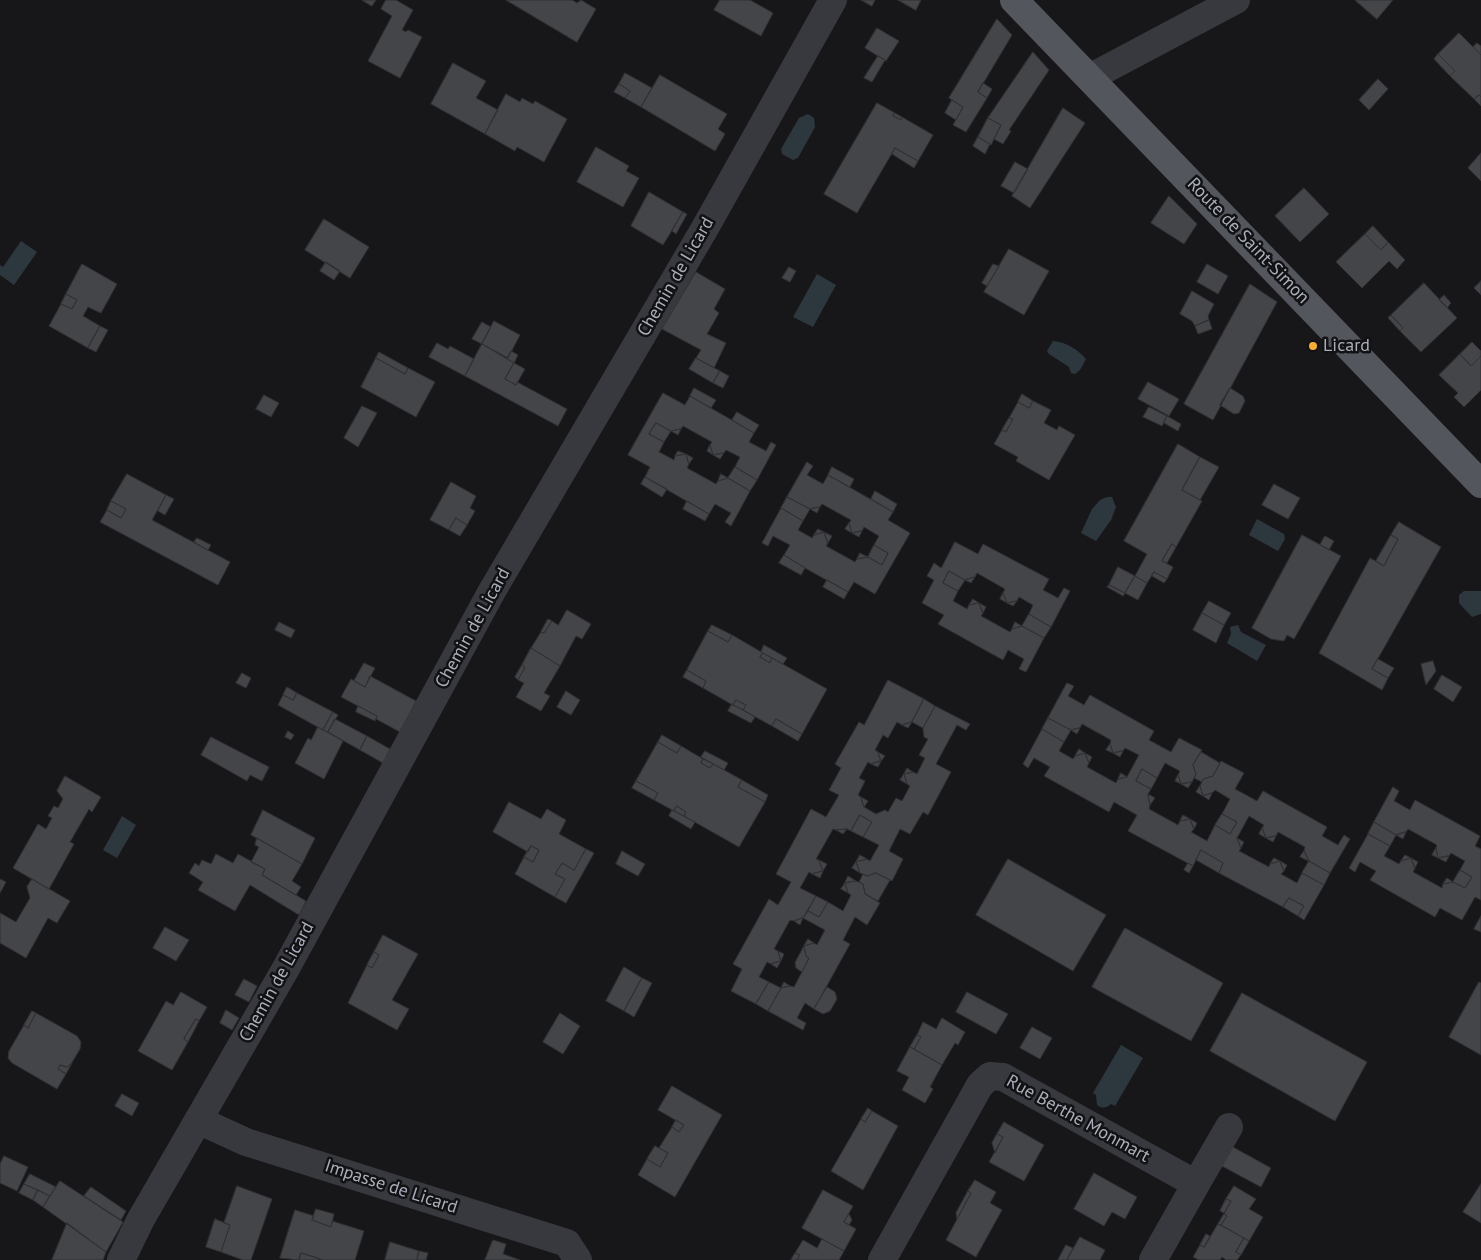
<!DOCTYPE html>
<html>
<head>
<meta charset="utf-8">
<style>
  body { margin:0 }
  canvas { display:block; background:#171719 }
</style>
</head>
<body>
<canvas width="1481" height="1260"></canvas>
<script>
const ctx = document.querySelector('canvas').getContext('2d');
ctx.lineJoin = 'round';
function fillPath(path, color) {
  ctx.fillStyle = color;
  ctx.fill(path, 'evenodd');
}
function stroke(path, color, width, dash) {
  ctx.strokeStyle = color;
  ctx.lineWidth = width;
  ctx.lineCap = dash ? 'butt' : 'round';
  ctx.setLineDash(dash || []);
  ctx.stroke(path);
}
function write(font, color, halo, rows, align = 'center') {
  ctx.font = font + ' "PT Sans",sans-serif';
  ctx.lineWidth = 5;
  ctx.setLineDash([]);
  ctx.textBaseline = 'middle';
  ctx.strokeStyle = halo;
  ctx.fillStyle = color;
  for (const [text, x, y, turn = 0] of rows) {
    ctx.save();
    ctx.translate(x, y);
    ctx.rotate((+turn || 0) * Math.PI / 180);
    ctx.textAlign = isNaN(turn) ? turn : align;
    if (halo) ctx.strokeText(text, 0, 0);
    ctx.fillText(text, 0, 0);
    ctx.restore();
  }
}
fillPath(new Path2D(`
  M808,114L814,118L815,127L798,158L793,160L782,154L781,149L799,118Z
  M21,241L37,252L14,285L0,275V265L3,267Z
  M817,274L836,285L813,327L793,317Z
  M1053,341C1066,342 1077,349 1086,359L1080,370L1075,374L1071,373L1069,367L1049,354L1047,351Z
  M1107,497H1112L1116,507L1111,520L1096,541L1081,533L1092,509L1100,500Z
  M1257,519L1284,534L1285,539L1278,551L1249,535Z
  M1464,591H1481V614L1472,617L1459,603V595Z
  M1238,625L1241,632L1266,645L1257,661L1227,643L1231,634L1230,627Z
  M122,816L136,825L117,858L103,850Z
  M1121,1045L1143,1058L1115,1106L1111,1104C1107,1108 1102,1109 1097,1105L1096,1095L1093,1093Z`), '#2d373e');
const building = new Path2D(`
  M362,0H376L372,6Z
  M386,0H396L413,10L402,30L406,32L408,30L422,37L400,78L368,61L392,16L381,9Z
  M506,0H572L577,3L581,0L596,9L577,42Z
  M720,0H750L773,13L761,36L714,10Z
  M861,0H875L872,6Z
  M898,0H921L916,10Z
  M1355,0H1393L1377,19Z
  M997,19L1012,35L978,92L987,98L966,132L953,125L963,107L949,98Z
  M877,28L899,41L886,61L865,48Z
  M1459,33L1481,55V97L1479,95L1474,99L1450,76L1455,71L1438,54Z
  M1477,43L1481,46V55L1473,47Z
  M1033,52L1049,70L1009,130L1011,131L1003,144L994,139L1001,125L988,118Z
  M1438,54L1455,71L1450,76L1434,59Z
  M878,56L885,60L872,82L864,78Z
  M453,63L486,81L476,98L498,110L485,134L431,104Z
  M625,73L652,88L641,107L625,98L630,91L619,84Z
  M660,75L727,114L718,129L725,134L715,151L641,107Z
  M1378,79L1388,89L1369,110L1359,100Z
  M983,83L992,89L987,98L978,92Z
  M619,84L630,91L625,98L614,92Z
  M506,94L520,102L522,98L533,104L535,101L567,119L544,162L517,147L515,151L485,134Z
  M1479,95L1481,97V106L1474,99Z
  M952,100L963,107L956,120L945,113Z
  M877,103L895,113L893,116L901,120L902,117L933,135L918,161L895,148L857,213L824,194Z
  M1063,108L1085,123L1030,208L1012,196Z
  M895,113L902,117L901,120L893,116Z
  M988,118L1001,125L991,145L978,137Z
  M978,137L990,144L985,154L973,146Z
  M596,147L629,166L626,171L639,178L623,207L577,182Z
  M895,148L918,161L914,168L892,154Z
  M1481,153V181L1468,168Z
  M1015,162L1028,169L1014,193L1001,186Z
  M1304,188L1329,214L1300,242L1275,216Z
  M649,192L683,212L663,245L631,226Z
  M1169,196L1197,224L1184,244L1151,223Z
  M683,212L687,214L676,234L672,231Z
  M324,219L369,247L350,278L305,250Z
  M1373,226L1388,242L1381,250L1365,234Z
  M1365,234L1381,250L1388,242L1405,260L1397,269L1389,261L1362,288L1336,262Z
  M1009,249L1049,271L1024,315L984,292Z
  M326,262L340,271L334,280L320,271Z
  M82,264L117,284L101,313L88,307L83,316L100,326L88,348L49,326L61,304L72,309L77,300L66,294Z
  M993,264L999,266L987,286L982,283Z
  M1207,264L1228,276L1218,294L1197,282Z
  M789,267L796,271L790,282L782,278Z
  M696,272L725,289L714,309L719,313L707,334L726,343L714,368L696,358L701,350L662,329Z
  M1481,281V295L1474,288Z
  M1424,283L1457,318L1421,352L1400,331L1403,328L1391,315Z
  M1250,284L1277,302L1213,420L1184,404Z
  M1192,291L1214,304L1208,316L1209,320L1195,326L1192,321L1180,314Z
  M66,294L77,300L72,309L61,304Z
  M1444,295L1451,303L1447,308L1439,300Z
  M1391,315L1403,328L1400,331L1388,318Z
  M1209,320L1212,329L1198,334L1195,326Z
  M494,321L520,335L508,358L482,344Z
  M482,322L491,327L482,344L472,339Z
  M100,326L108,330L96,352L88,348Z
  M1472,342L1481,351V356L1471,366L1460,354Z
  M437,343L448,349L450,346L474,359L465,376L429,357Z
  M482,344L514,363L505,379L516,385L517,382L567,409L558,426L465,376Z
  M511,351L518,355L514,363L507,359Z
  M379,352L408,368L405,374L376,358Z
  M1460,354L1471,366L1481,356V390L1464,407L1454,397L1458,393L1439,375Z
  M376,358L405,374L408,368L435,382L416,417L361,387Z
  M696,358L720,371L713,383L689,369Z
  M514,363L525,369L516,385L505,379Z
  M720,371L729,376L723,388L713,383Z
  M1148,382L1179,399L1169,416L1138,399Z
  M694,388L716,400L711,408L690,396Z
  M1230,388L1243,396L1245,401L1239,413L1234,414L1220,405Z
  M663,393L685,405L690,396L754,433L749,442L766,451L771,442L776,445L757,480L735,467L740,457L726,450L724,453L713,455L710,445L712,442L683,426L681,429L671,431L656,423L649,434L664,442L659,452L674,460L675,456L686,454L689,464L687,468L716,484L718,481L728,478L750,491L731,526L725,522L731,513L715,504L709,514L645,477L650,467L628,455Z
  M1022,394L1033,401L1029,408L1018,402Z
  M264,395L279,403L271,417L256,409Z
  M1033,401L1051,410L1044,423L1057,430L1059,426L1075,435L1049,480L1016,461L1018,457L994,444L1002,430L1006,432L1013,419L1009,418L1018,402L1029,408Z
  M362,406L377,413L358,447L344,438Z
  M1149,407L1167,416L1162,426L1143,417Z
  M737,412L759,425L754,433L732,420Z
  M1167,416L1181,424L1178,431L1164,423Z
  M1009,418L1013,419L1006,432L1002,430Z
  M656,423L671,431L664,442L649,434Z
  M681,429L678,435L671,431Z
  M1178,444L1200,457L1182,490L1202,501L1176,547L1172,544L1162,561L1173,567L1167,579L1154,572L1147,583L1135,576L1147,554L1124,541Z
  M710,445L713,455L707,451Z
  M678,451L686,454L675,456Z
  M724,453L720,459L713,455Z
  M686,454L693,458L689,464Z
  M1200,457L1219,467L1200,500L1182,490Z
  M807,462L813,466L807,475L823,484L828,475L893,512L888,520L910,533L875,594L854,582L848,592L805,568L784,555L790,545L773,536L768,546L762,543L781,508L803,521L798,530L812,538L814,535L824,532L828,543L826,546L855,562L857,559L868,557L882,565L888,553L874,545L879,536L864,527L862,531L852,533L849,523L851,520L822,504L820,507L810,509L787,497Z
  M735,467L757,480L750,491L728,478Z
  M832,467L854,479L850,487L828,475Z
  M127,474L166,495L152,520L230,562L218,585L100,522L107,510L121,518L126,509L111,501Z
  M721,474L728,478L718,481Z
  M645,477L667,489L662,497L641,484Z
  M451,482L476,496L470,508L475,511L467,525L456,518L449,530L430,520Z
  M1274,484L1300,498L1288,519L1262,505Z
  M875,491L897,504L893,512L871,499Z
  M166,495L174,499L165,515L158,511Z
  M787,497L810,509L803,521L781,508Z
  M111,501L126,509L121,518L107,510Z
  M687,501L709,514L705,521L683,509Z
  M820,507L817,513L810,509Z
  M456,518L467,525L460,536L449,530Z
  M1399,522L1441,547L1372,669L1388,678L1382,690L1319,653L1370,558L1384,566L1398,539L1391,535Z
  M849,523L852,533L845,529Z
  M818,529L824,532L814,535Z
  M862,531L859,537L852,533Z
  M824,532L832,536L828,543Z
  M1302,535L1341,556L1294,639L1287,635L1284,641L1271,639L1252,628Z
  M1391,535L1398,539L1384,566L1376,561Z
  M1325,536L1334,541L1329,550L1320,545Z
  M197,538L211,545L208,550L194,542Z
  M955,542L978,554L983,544L1049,579L1043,590L1058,598L1064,588L1070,591L1051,627L1029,614L1033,605L1019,597L1017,601L1007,603L1003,593L1005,589L977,573L975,577L965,580L949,571L943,583L958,591L953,601L967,609L969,605L979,603L983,613L981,616L1010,632L1012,629L1022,626L1044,638L1026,672L1019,669L1024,659L1008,650L1003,660L938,624L944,615L922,603L934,580L927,576L934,563L941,568Z
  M1172,544L1176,547L1167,563L1162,561Z
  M874,545L888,553L882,565L868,557Z
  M860,553L868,557L857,559Z
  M784,555L805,568L801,575L779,563Z
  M1118,567L1135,576L1125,593L1109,585Z
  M949,571L965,580L958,591L943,583Z
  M1154,572L1167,579L1164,583L1152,576Z
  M1135,576L1147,583L1138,600L1125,593Z
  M975,577L971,583L965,580Z
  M827,580L848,592L844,599L823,587Z
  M1109,585L1125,593L1123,596L1107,587Z
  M1003,593L1007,603L1000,599Z
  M973,599L979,603L969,605Z
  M1017,601L1013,606L1007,603Z
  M1209,601L1231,613L1224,625L1202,613Z
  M979,603L986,607L983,613Z
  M567,610L591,624L582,639L576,636L560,666L531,648L541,632L544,633L552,621L558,625Z
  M1202,613L1224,625L1216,643L1193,630Z
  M1029,614L1051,627L1044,638L1022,626Z
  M548,619L552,621L544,633L541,632Z
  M279,622L295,630L291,638L275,630Z
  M1015,622L1022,626L1012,629Z
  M712,625L732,635L728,642L708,631Z
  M708,631L728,642L732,635L763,653L760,657L770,663L772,658L827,689L802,734L776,719L772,726L743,710L746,705L736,700L733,705L703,688L706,681L687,670Z
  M764,645L787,658L783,664L761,652Z
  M531,648L560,666L544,693L550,696L541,711L516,697L524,683L518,680L525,667L522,665Z
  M763,653L772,658L770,663L760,657Z
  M1378,659L1394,668L1388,678L1372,669Z
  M1433,661L1436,671L1426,685L1421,664Z
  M364,663L375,668L365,687L354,681Z
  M522,665L525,667L518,680L515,677Z
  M687,670L706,681L703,688L683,677Z
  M242,673L251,678L246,688L236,683Z
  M1442,675L1462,687L1453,702L1434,689Z
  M370,676L416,701L400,732L376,719L377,716L341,697L351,679L365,687Z
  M888,680L924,699L912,722L902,725L897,722L888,738L883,735L875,750L878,752L881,761L871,764L868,762L859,778L865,781L858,795L861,797L864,807L876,814L885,810L888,812L896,798L902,801L910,786L907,784L904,774L913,772L917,774L925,758L919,755L928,739L924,737L923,728L935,706L970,724L966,730L957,725L936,764L951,772L928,815L923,812L910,834L900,829L889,851L903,859L892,881L876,873L867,876L860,873L856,862L867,859L870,861L879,845L863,837L872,822L860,815L851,831L847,829L836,830L833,829L816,859L819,860L823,871L812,874L809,872L800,888L816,896L803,918L794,921L790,920L774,949L778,951L781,961L771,964L767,962L759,977L769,982L756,1004L731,991L742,969L733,964L769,899L778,905L791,882L776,874L811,809L826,817L839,795L829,790L841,768L835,764L859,722L864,725Z
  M1067,683L1074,686L1068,696L1084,705L1090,695L1154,731L1149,740L1171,752L1179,738L1202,750L1193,765L1196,774L1192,782L1181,784L1178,775L1180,771L1165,763L1157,778L1142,769L1136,781L1151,789L1148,794L1150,805L1149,809L1178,825L1180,821L1190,819L1194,829L1191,832L1207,841L1215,825L1230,834L1237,822L1222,814L1230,799L1215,790L1212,793L1203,796L1200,786L1203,779L1213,776L1221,761L1244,773L1235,789L1257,801L1263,791L1327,827L1322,836L1338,845L1344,835L1350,839L1330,873L1309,861L1304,851L1305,847L1278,832L1276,836L1266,838L1262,828L1264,825L1249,816L1237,838L1241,848L1239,851L1269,867L1270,864L1280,861L1284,871L1281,874L1297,883L1302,873L1324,885L1304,920L1298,916L1304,906L1289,898L1283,907L1219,873L1223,863L1201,850L1193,866L1128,831L1137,815L1114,802L1109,812L1044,776L1050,767L1034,758L1028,768L1023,764L1042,729L1064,742L1059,751L1073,759L1075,756L1085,753L1089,763L1087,767L1116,783L1118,779L1127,777L1139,755L1125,748L1123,751L1113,753L1110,744L1111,740L1082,724L1080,728L1071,730L1048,718Z
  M287,687L297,693L293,700L283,695Z
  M566,691L580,700L571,715L557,707Z
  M297,693L333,712L323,730L278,705L283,695L293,700Z
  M924,699L935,706L923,728L912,722Z
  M736,700L746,705L743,710L733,705Z
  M732,704L755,717L751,723L728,711Z
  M358,706L377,716L375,721L356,712Z
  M333,712L338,715L328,732L323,730Z
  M1048,718L1071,730L1064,742L1042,729Z
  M335,719L367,736L360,750L328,732Z
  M776,719L802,734L798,741L772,726Z
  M912,722L908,728L902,725Z
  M318,727L343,741L324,779L295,763L308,738L311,740Z
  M1080,728L1077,734L1071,730Z
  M288,731L294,735L291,740L285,737Z
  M662,735L681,746L677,753L658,742Z
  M367,736L390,749L383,763L360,750Z
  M211,737L269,767L262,781L250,775L247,781L201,755Z
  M658,742L677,753L681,746L703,759L701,763L710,768L713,764L724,770L742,780L738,787L765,802L739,847L684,816L686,812L677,806L674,811L654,800L658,793L636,781Z
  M1110,744L1113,753L1106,750Z
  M1079,749L1085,753L1075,756Z
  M705,751L728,763L724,770L701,757Z
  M1123,751L1120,757L1113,753Z
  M878,752L885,756L881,761Z
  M1201,752L1220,763L1213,776L1203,779L1202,782L1194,778L1196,774L1193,765Z
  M1085,753L1092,757L1089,763Z
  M703,759L713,764L710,768L701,763Z
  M881,761L878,767L871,764Z
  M907,768L913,772L904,774Z
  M1142,769L1157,778L1151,789L1136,781Z
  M1121,773L1127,777L1118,779Z
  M904,774L907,784L900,780Z
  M1178,775L1181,784L1175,781Z
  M65,776L101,797L92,812L89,809L70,842L74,844L49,889L13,868L38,824L46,829L52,818L48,816L54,806L58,808L63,799L57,791Z
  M742,780L768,795L765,802L738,787Z
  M636,781L658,793L654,800L632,788Z
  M1192,782L1188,788L1181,784Z
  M1200,786L1203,796L1196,792Z
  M1393,787L1399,791L1394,801L1410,810L1415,800L1480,836L1475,846L1481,849V900L1475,897L1462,920L1440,908L1435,917L1370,880L1376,871L1360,862L1355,872L1349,868L1368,834L1390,846L1384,856L1399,864L1401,861L1411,858L1415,868L1413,872L1442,888L1443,884L1453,882L1465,888L1472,877L1460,870L1465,861L1451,853L1449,856L1438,858L1436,848L1437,845L1408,829L1406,832L1396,835L1374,822Z
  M1212,793L1209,800L1203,796Z
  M1148,794L1155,798L1150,805Z
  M861,797L868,801L864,807Z
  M509,802L541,819L547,809L566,820L559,834L586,849L574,870L562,863L555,874L565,879L555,897L515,874L524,857L533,862L539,850L531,846L528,852L493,832Z
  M677,806L686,812L684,816L674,811Z
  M263,810L315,838L302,864L251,835Z
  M672,810L695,822L691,829L669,816Z
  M1222,814L1237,822L1230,834L1215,825Z
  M860,815L872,822L863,837L851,831Z
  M1183,815L1190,819L1180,821Z
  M1190,819L1197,823L1194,829Z
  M1374,822L1396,835L1390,846L1368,834Z
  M1262,828L1266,838L1259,834Z
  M847,829L843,834L836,830Z
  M1406,832L1403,839L1396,835Z
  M1276,836L1273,842L1266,838Z
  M257,838L302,864L292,881L301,887L296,895L262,875L265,869L251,862L259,847L255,845Z
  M1237,838L1244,842L1241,848Z
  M531,846L539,850L533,862L524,857Z
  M1436,848L1438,858L1432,855Z
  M586,849L594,853L566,903L555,897L565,879L555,874L562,863L574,870Z
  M1201,850L1223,863L1219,873L1196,860Z
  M622,851L645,864L638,876L616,864Z
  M1304,851L1309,861L1300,857Z
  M216,854L233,863L238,854L265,869L262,875L306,901L299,915L250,885L235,911L198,890L203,882L189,873L195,863L199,866L202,860L211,864Z
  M860,855L867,859L856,862Z
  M1405,855L1411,858L1401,861Z
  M1449,856L1446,862L1438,858Z
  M1274,858L1280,861L1270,864Z
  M1411,858L1418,862L1415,868Z
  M1008,859L1106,915L1073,971L976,915Z
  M819,860L827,864L823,871Z
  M1280,861L1287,865L1284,871Z
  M1309,861L1330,873L1324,885L1302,873Z
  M856,862L860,873L852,868Z
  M1188,863L1193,866L1189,873L1184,870Z
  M1460,870L1472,877L1465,888L1453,882Z
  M823,871L820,878L812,874Z
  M876,873L890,880L878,901L865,894L863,884L859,882L863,874L867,876Z
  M848,876L856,881L845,883Z
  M1447,878L1453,882L1443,884Z
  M0,879L6,882L0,893Z
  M32,879L70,901L57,923L48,918L26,958L0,943V913L16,922L30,898L27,887Z
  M856,881L863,884L865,894L880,903L867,925L855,917L843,940L850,944L814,1009L805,1003L797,1018L806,1023L803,1030L768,1011L781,988L790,986L794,987L802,972L809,958L806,956L804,946L814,943L817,945L825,930L803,918L808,911L819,917L828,902L843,911L851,895L848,893L845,883Z
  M845,883L848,893L841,889Z
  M816,896L828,902L819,917L808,911Z
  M1289,898L1304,906L1298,916L1283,907Z
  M1481,916V932L1474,929Z
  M803,918L800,925L794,921Z
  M165,927L189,940L176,961L153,948Z
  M1125,928L1223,983L1191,1041L1092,987Z
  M383,935L418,954L392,1000L409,1009L397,1030L348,1003L367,965L372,968L379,955L374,952Z
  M808,939L814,943L804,946Z
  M804,946L806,956L809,958L802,972L796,968L795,963Z
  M778,951L784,954L781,961Z
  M374,952L379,955L372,968L367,965Z
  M781,961L777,968L771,964Z
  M624,967L642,978L624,1011L606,1001Z
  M642,978L652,983L634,1017L624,1011Z
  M244,979L257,986L249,1002L235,995Z
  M769,982L781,988L768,1011L756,1004Z
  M784,982L790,986L781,988Z
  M1479,982L1481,983V1055L1449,1037Z
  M827,987L835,992L837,999L830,1011L823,1014L814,1009Z
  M181,992L207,1007L199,1021L196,1019L184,1039L188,1042L172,1070L138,1051L166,1001L173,1005Z
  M967,992L1008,1014L996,1034L956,1012Z
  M1242,993L1367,1062L1335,1121L1210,1051Z
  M226,1010L239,1018L232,1030L220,1023Z
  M32,1011L36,1013L28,1028L24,1025Z
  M36,1013L77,1036L81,1042L80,1049L71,1064L67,1067L60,1065L58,1069L66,1074L57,1089L12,1063L8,1058L9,1051L24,1025L28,1028Z
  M560,1013L580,1026L563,1054L543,1042Z
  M942,1018L965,1032L958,1045L955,1043L942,1065L914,1049L921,1037L917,1035L923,1022L936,1029Z
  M196,1019L199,1021L188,1042L184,1039Z
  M1032,1027L1052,1038L1040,1059L1020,1048Z
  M917,1035L921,1037L914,1049L910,1047Z
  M910,1047L942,1065L930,1087L933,1089L925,1103L902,1090L909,1077L897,1071Z
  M72,1063L66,1074L58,1069L60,1065L67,1067Z
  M672,1086L722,1115L675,1197L638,1175L647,1159L660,1167L668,1153L659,1148L672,1127L679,1132L684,1125L658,1110Z
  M122,1094L139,1103L132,1116L115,1106Z
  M868,1108L872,1111L865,1122L861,1119Z
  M872,1111L898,1126L863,1190L831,1171L861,1119L865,1122Z
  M676,1120L684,1125L679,1132L672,1127Z
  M1004,1122L1044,1145L1024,1181L989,1162L1003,1137L997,1134Z
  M997,1134L1003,1137L995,1153L992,1143Z
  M655,1146L668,1153L660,1167L647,1159Z
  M1231,1146L1271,1168L1261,1187L1220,1165Z
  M4,1156L28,1167L17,1191L0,1183V1164Z
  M1094,1173L1137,1197L1125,1219L1112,1212L1104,1226L1074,1209Z
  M30,1174L56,1187L50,1196L24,1184Z
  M975,1180L996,1192L990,1203L1002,1210L976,1257L946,1240L971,1193L968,1191Z
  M60,1181L123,1222L106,1252L43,1207Z
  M24,1184L38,1190L33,1200L19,1193Z
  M1481,1184V1223L1463,1212Z
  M237,1186L272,1199L251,1260H243L221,1252L230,1225L224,1223Z
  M1234,1186L1256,1199L1249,1209L1263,1217L1249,1241L1221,1225L1227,1216L1224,1214L1231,1201L1226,1199Z
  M91,1187L126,1211L121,1220L84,1196Z
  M38,1190L50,1196L43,1207L33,1200Z
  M823,1190L853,1206L844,1222L856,1229L844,1251L802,1228Z
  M968,1191L971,1193L957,1219L956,1213Z
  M1226,1199L1231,1201L1224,1213L1220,1211Z
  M316,1209L334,1214L331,1227L312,1220Z
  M295,1210L314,1216L312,1220L331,1227L332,1221L364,1231L355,1260H323L301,1253L299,1260L280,1258Z
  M849,1214L852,1220L849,1225L844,1222Z
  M1224,1214L1227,1216L1221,1225L1218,1224Z
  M215,1219L230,1225L221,1252L206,1247Z
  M67,1223L106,1252L103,1260H52Z
  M1218,1224L1244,1238L1236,1252L1241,1255L1237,1260H1226L1222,1257L1220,1260H1199L1193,1257L1200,1245L1204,1247Z
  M1206,1234L1210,1236L1204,1247L1200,1245Z
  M1080,1237L1105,1250L1100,1260H1067Z
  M1244,1238L1249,1241L1241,1255L1236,1252Z
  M822,1239L844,1251L839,1260H797L800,1255L795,1253L803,1240L817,1248Z
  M493,1240L506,1244L503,1254L520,1260H485Z
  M390,1242L419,1251L417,1260H385Z
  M1066,1245L1073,1248L1067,1260H1058Z
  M419,1251L428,1253L426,1260H417Z
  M301,1253L321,1259V1260H299Z
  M795,1253L800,1255L797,1260H791Z`);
fillPath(building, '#434549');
stroke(building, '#313135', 1);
stroke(new Path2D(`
  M1091,77L1236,0
  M198,1120L246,1142L567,1243L578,1260
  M1196,1184L1229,1127
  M121,1260L141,1219L285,970L492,591L705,228L833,0
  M882,1260L980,1085L990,1076L1003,1077L1196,1184L1153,1260`), '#38393e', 28);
stroke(new Path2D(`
  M1014,0L1481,484`), '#54565e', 28);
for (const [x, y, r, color] of [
  [1313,346,5,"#f7ad31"]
]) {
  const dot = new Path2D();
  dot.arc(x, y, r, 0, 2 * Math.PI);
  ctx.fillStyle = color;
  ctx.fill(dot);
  stroke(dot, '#121214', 2);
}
write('18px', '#a9afba', '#121214', [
  ["Route de Saint-Simon",1248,241,46],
  ["Chemin de Licard",676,277,-60],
  ["Chemin de Licard",473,628,-61],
  ["Chemin de Licard",277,982,-61],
  ["Rue Berthe Monmart",1078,1119,29],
  ["Impasse de Licard",391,1187,18]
]);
write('18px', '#a9afba', '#121214', [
  ["Licard",1323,346]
], 'left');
</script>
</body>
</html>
